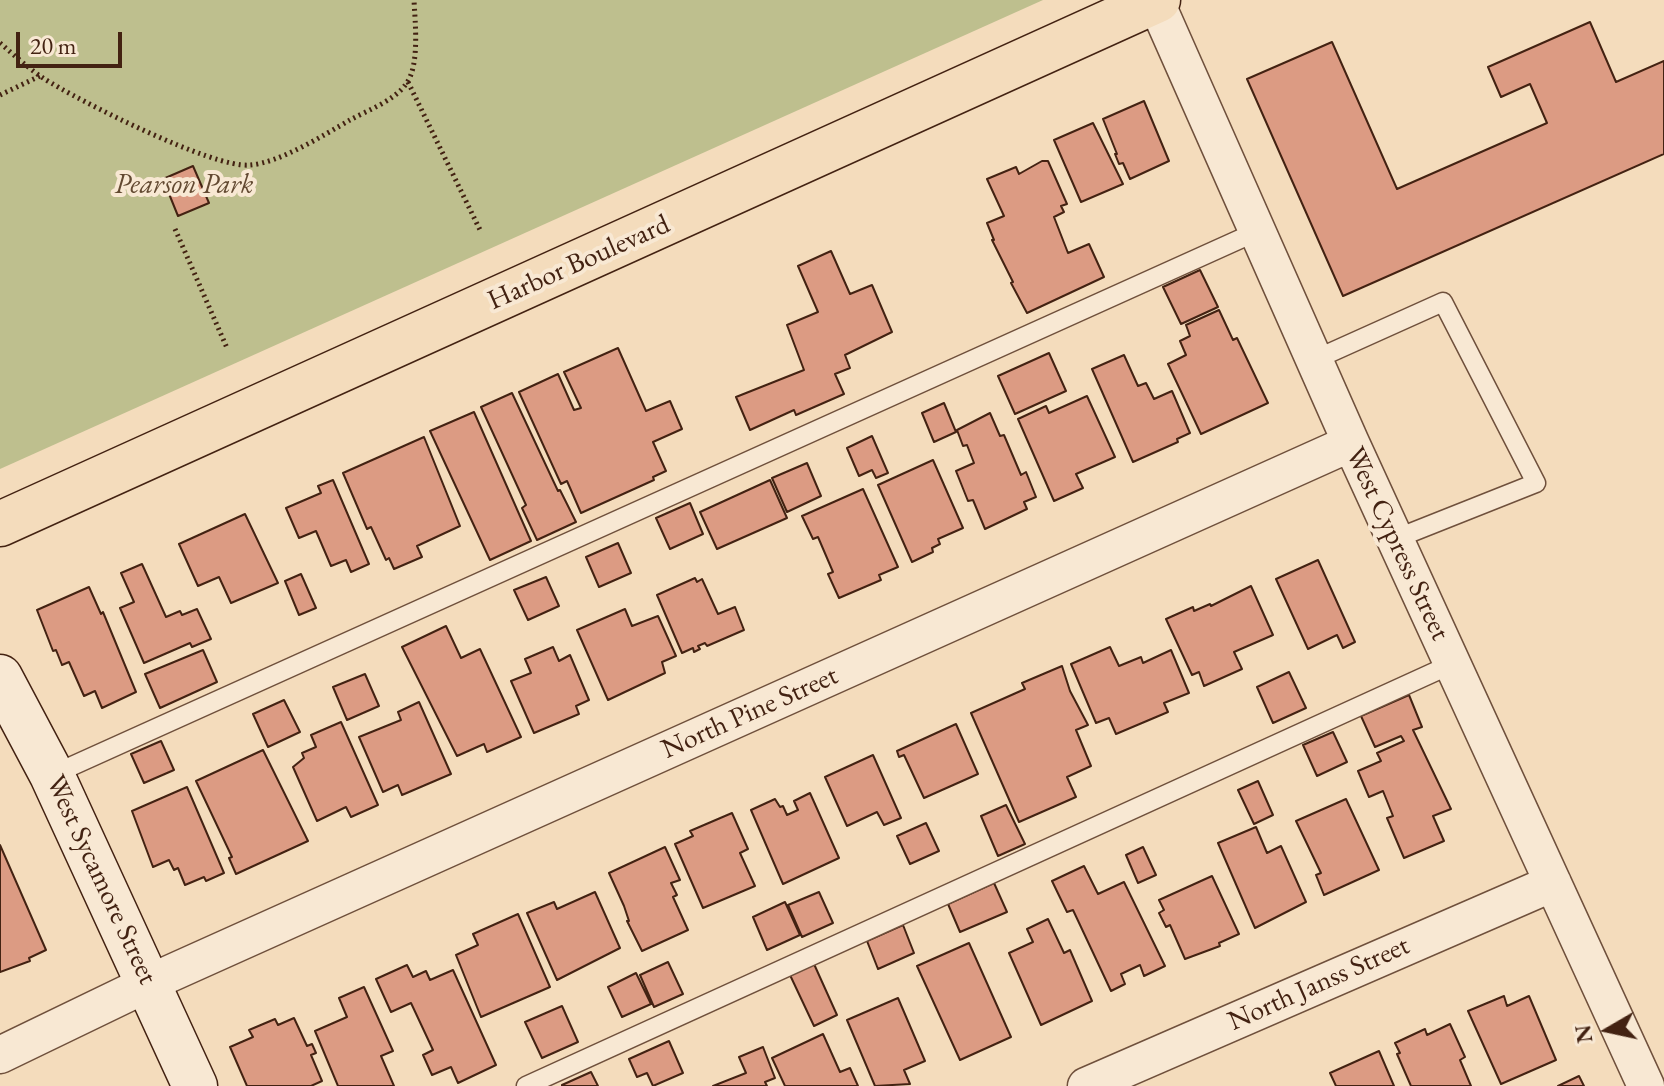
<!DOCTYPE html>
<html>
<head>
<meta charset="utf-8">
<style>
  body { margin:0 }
  #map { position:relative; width:1664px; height:1086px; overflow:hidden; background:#f4dcbc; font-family:"EB Garamond",serif }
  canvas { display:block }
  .north { position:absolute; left:1568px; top:990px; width:80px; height:80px; -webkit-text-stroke:6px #f8e8d3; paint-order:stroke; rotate:261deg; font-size:22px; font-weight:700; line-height:32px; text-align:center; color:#432212 }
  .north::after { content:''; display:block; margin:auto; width:28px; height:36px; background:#432212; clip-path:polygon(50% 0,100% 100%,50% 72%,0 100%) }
  .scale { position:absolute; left:16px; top:32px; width:106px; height:36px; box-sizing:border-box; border:4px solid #432212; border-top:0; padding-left:10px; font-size:24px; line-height:28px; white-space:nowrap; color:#432212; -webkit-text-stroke:6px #f8e8d3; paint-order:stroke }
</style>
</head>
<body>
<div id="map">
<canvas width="1664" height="1086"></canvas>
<div class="north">N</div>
<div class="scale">20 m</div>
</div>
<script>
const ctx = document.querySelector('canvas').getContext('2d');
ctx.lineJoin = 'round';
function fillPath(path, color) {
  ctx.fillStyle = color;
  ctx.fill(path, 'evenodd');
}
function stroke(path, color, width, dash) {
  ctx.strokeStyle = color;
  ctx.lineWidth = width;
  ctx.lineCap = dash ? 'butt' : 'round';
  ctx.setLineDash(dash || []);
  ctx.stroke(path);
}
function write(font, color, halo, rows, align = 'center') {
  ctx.font = font + ' "EB Garamond",serif';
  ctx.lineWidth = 8;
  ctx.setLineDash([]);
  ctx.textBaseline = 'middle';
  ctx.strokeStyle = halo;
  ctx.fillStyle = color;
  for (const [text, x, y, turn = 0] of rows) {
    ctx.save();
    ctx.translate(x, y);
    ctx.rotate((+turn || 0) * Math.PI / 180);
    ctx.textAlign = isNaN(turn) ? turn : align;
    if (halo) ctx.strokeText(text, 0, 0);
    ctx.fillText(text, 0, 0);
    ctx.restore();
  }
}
fillPath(new Path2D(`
  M0,0H1043L0,469Z`), '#bebf8e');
const building = new Path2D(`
  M1590,22L1616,82L1664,61V154L1343,296L1247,79L1332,42L1397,189L1547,123L1530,84L1501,97L1488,67Z
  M1144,101L1169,161L1130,179L1123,163L1119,164L1115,154H1117L1103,119Z
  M1093,123L1123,184L1081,202L1054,140Z
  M1042,161H1048L1067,204L1061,206L1064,212L1054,217L1068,253L1089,244L1104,277L1027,313L1011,283L1013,282L992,240H994L987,223L1004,216L987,179L1016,167L1019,174Z
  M193,166L209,203L178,216L163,179Z
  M831,251L850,294L872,285L892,332L845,355L850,368L835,374L844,394L796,415L794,410L750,430L736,397L804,370L787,325L818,312L798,266Z
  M1200,270L1218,307L1181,324L1163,287Z
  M1219,310L1233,340L1237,338L1268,403L1201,434L1168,364L1186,355L1180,341L1190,336L1186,325Z
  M618,348L646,411L670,401L682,429L653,442L666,471L653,477L654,480L581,513L567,481L561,484L519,392L558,374L574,410L581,408L564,372Z
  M1049,353L1066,391L1015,414L998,376Z
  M1124,355L1138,386L1146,383L1154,399L1172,391L1190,433L1177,439L1178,442L1133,462L1092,369Z
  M512,393L558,491L560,490L576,522L537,540L522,508L526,505L481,407Z
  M1087,396L1115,457L1076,474L1083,488L1054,501L1018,419L1046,406L1049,413Z
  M944,403L956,432L934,442L922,413Z
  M474,412L531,541L490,560L430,431Z
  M990,413L1000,436L1004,435L1021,475L1026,472L1036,497L1024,502L1027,509L985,529L973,500L968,501L956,471L974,463L967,445L963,446L957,430Z
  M872,436L888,473L876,478L872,470L859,476L847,448Z
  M424,437L460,526L417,546L422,557L394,569L389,558L386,560L371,527L367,529L343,473Z
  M933,460L963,528L938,539L940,544L932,548L933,552L912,562L878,485Z
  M807,463L821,496L787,512L772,478Z
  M333,480L369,564L351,572L346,560L331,566L316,531L299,538L286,508L321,493L318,486Z
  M770,480L787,518L717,549L700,512Z
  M863,489L898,567L879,575L881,580L839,598L828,574L833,572L818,537L813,539L802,516Z
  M690,503L703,534L670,549L656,518Z
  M245,514L278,583L231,603L219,577L198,586L179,544Z
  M618,543L631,573L599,587L586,557Z
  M1318,560L1355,642L1343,648L1337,635L1308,649L1276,579Z
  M142,564L166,617L180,611L182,615L197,609L211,639L192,647L190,643L144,663L120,608L134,602L121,573Z
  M301,574L316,608L299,615L285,581Z
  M546,577L559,606L528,620L514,590Z
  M695,578L697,582L702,579L718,614L735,607L744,630L707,646L705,643L698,646L700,649L694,652L693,648L682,653L657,595Z
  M1251,586L1273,635L1234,652L1242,669L1204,686L1199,672L1192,675L1166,619L1193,607L1194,611L1210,604L1211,606Z
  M89,587L101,614L103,612L136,692L102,708L95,691L84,696L69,662L62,665L56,650L53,651L37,610Z
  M625,609L632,626L658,616L676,656L662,662L665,673L608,700L577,630Z
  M446,626L461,658L480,649L521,737L487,752L484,744L457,756L402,647Z
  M553,647L559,661L570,655L589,700L576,706L579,714L534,733L511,681L531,673L525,659Z
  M1110,647L1119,666L1141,657L1143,663L1171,650L1189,693L1164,703L1168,712L1116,734L1109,718L1096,723L1071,664Z
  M203,650L217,682L160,708L145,674Z
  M1062,666L1070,691L1088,725L1076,730L1091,766L1067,777L1076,797L1019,822L971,713L1025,689L1022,683Z
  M1289,672L1306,708L1273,723L1257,687Z
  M365,674L379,706L347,720L333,687Z
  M1409,695L1422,727L1413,730L1451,809L1433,816L1444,841L1404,858L1387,818L1393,816L1383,791L1369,797L1358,771L1381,761L1377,753L1404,741L1401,736L1375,747L1361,716Z
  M284,700L300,732L268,747L253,714Z
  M419,702L451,774L402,795L398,785L383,792L359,737L401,720L398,712Z
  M341,722L378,805L351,817L346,807L317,821L293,767L304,758L302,753L316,747L311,735Z
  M956,724L978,774L924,798L904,755L899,757L897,751Z
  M1333,732L1347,762L1317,776L1303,745Z
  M161,741L174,770L144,783L131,754Z
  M263,750L308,841L236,874L229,858L232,857L196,781Z
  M873,755L901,818L884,825L877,812L847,826L825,777Z
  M1258,781L1273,815L1254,824L1238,790Z
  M187,787L224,873L206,881L204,877L185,885L178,868L174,870L169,860L153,867L132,811Z
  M810,793L839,858L783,884L751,810L775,799L780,807L783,806L787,815L798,810L794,801Z
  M1346,799L1379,870L1324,895L1316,875L1321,873L1296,821Z
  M1006,805L1025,844L998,856L981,816Z
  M732,813L748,849L740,853L755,886L703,908L675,844L693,836L690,831Z
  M926,823L939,851L910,864L897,836Z
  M1256,827L1267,853L1281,846L1306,902L1255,928L1218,843Z
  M0,845L46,950L29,958L30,961L0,972Z
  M665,847L680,880L671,883L677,895L673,897L688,930L642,951L627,921H629L624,906L609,873Z
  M1143,847L1156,875L1138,883L1126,855Z
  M1084,866L1098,894L1124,882L1165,966L1144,976L1140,965L1121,974L1125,984L1111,991L1073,910L1067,912L1052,881Z
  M1212,876L1239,934L1219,943L1220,946L1185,959L1170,925L1166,927L1159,913L1164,910L1159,900Z
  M994,883L1007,912L960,932L948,904Z
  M595,892L620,948L557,980L527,913L554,902L557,909Z
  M819,892L833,923L802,937L788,905Z
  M785,902L800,935L767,950L753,917Z
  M518,914L550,987L481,1017L456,955L478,945L473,934Z
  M1048,919L1064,953L1070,950L1092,1001L1041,1025L1009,953L1033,942L1027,929Z
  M903,925L914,953L878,969L867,941Z
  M969,943L1011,1037L960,1060L917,966Z
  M668,962L683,994L654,1007L640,975Z
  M814,964L837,1015L814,1026L790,975Z
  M407,965L413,977L426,971L430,980L453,970L496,1065L458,1083L451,1067L432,1075L423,1055L433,1050L411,1003L391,1012L376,979Z
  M636,973L651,1004L622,1017L608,987Z
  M364,987L393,1051L381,1056L394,1086H338L315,1031L347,1017L339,998Z
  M1504,996L1507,1006L1529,996L1556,1060L1501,1084L1468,1011Z
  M898,998L925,1061L904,1070L910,1084L875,1086L847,1020Z
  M562,1006L578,1042L542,1058L525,1022Z
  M294,1018L307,1046L312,1044L316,1053L311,1055L322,1081L311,1086H247L230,1047L253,1037L249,1030L275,1019L278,1025Z
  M1450,1024L1465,1057L1460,1060L1471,1086H1411L1397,1054L1400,1053L1395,1043L1425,1029L1427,1035Z
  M823,1034L840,1072L850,1068L858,1086H785L772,1058Z
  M669,1041L683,1073L653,1086L647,1073L637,1077L629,1059Z
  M763,1047L775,1078L765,1082L767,1086H713L746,1073L739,1057Z
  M1379,1051L1394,1086H1336L1330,1073Z
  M591,1072L598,1086H562V1085Z
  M1579,1076L1584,1086H1558Z`);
fillPath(building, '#dc9b83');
stroke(building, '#432212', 2);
const lane = new Path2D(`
  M1314,360L1443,302L1536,483L1395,539
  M52,775L1258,231
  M526,1086L1452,664`);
const street = new Path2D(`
  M1155,0L1351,443L1646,1086
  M0,1055L149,983L1351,443
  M1086,1086L1553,883`);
const secondary = new Path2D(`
  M0,677L52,775L195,1086`);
const primary = new Path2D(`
  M0,524L1158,0`);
stroke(lane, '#6f503c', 21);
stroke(street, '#6f503c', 39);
stroke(secondary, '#432212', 47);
stroke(primary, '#432212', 47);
stroke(new Path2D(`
  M0,43C14,55 28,68 43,78C77,100 214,169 250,165C279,163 324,135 350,120C368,110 394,101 406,84C420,66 415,22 414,0
  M408,82L481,232
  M0,95L40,76
  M175,229L227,348`), '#432212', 5, [2, 4]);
stroke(lane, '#f8e8d3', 18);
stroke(street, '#f8e8d3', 36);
stroke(secondary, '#f8e8d3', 44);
stroke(primary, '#f4dcbc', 44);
write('italic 28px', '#624931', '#f8e8d3', [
  ["Pearson Park",184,185]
]);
write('28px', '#432212', '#f8e8d3', [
  ["Harbor Boulevard",579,263,-24],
  ["West Cypress Street",1397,544,65],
  ["North Pine Street",750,713,-24],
  ["West Sycamore Street",101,880,65],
  ["North Janss Street",1319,984,-24]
]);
</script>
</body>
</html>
